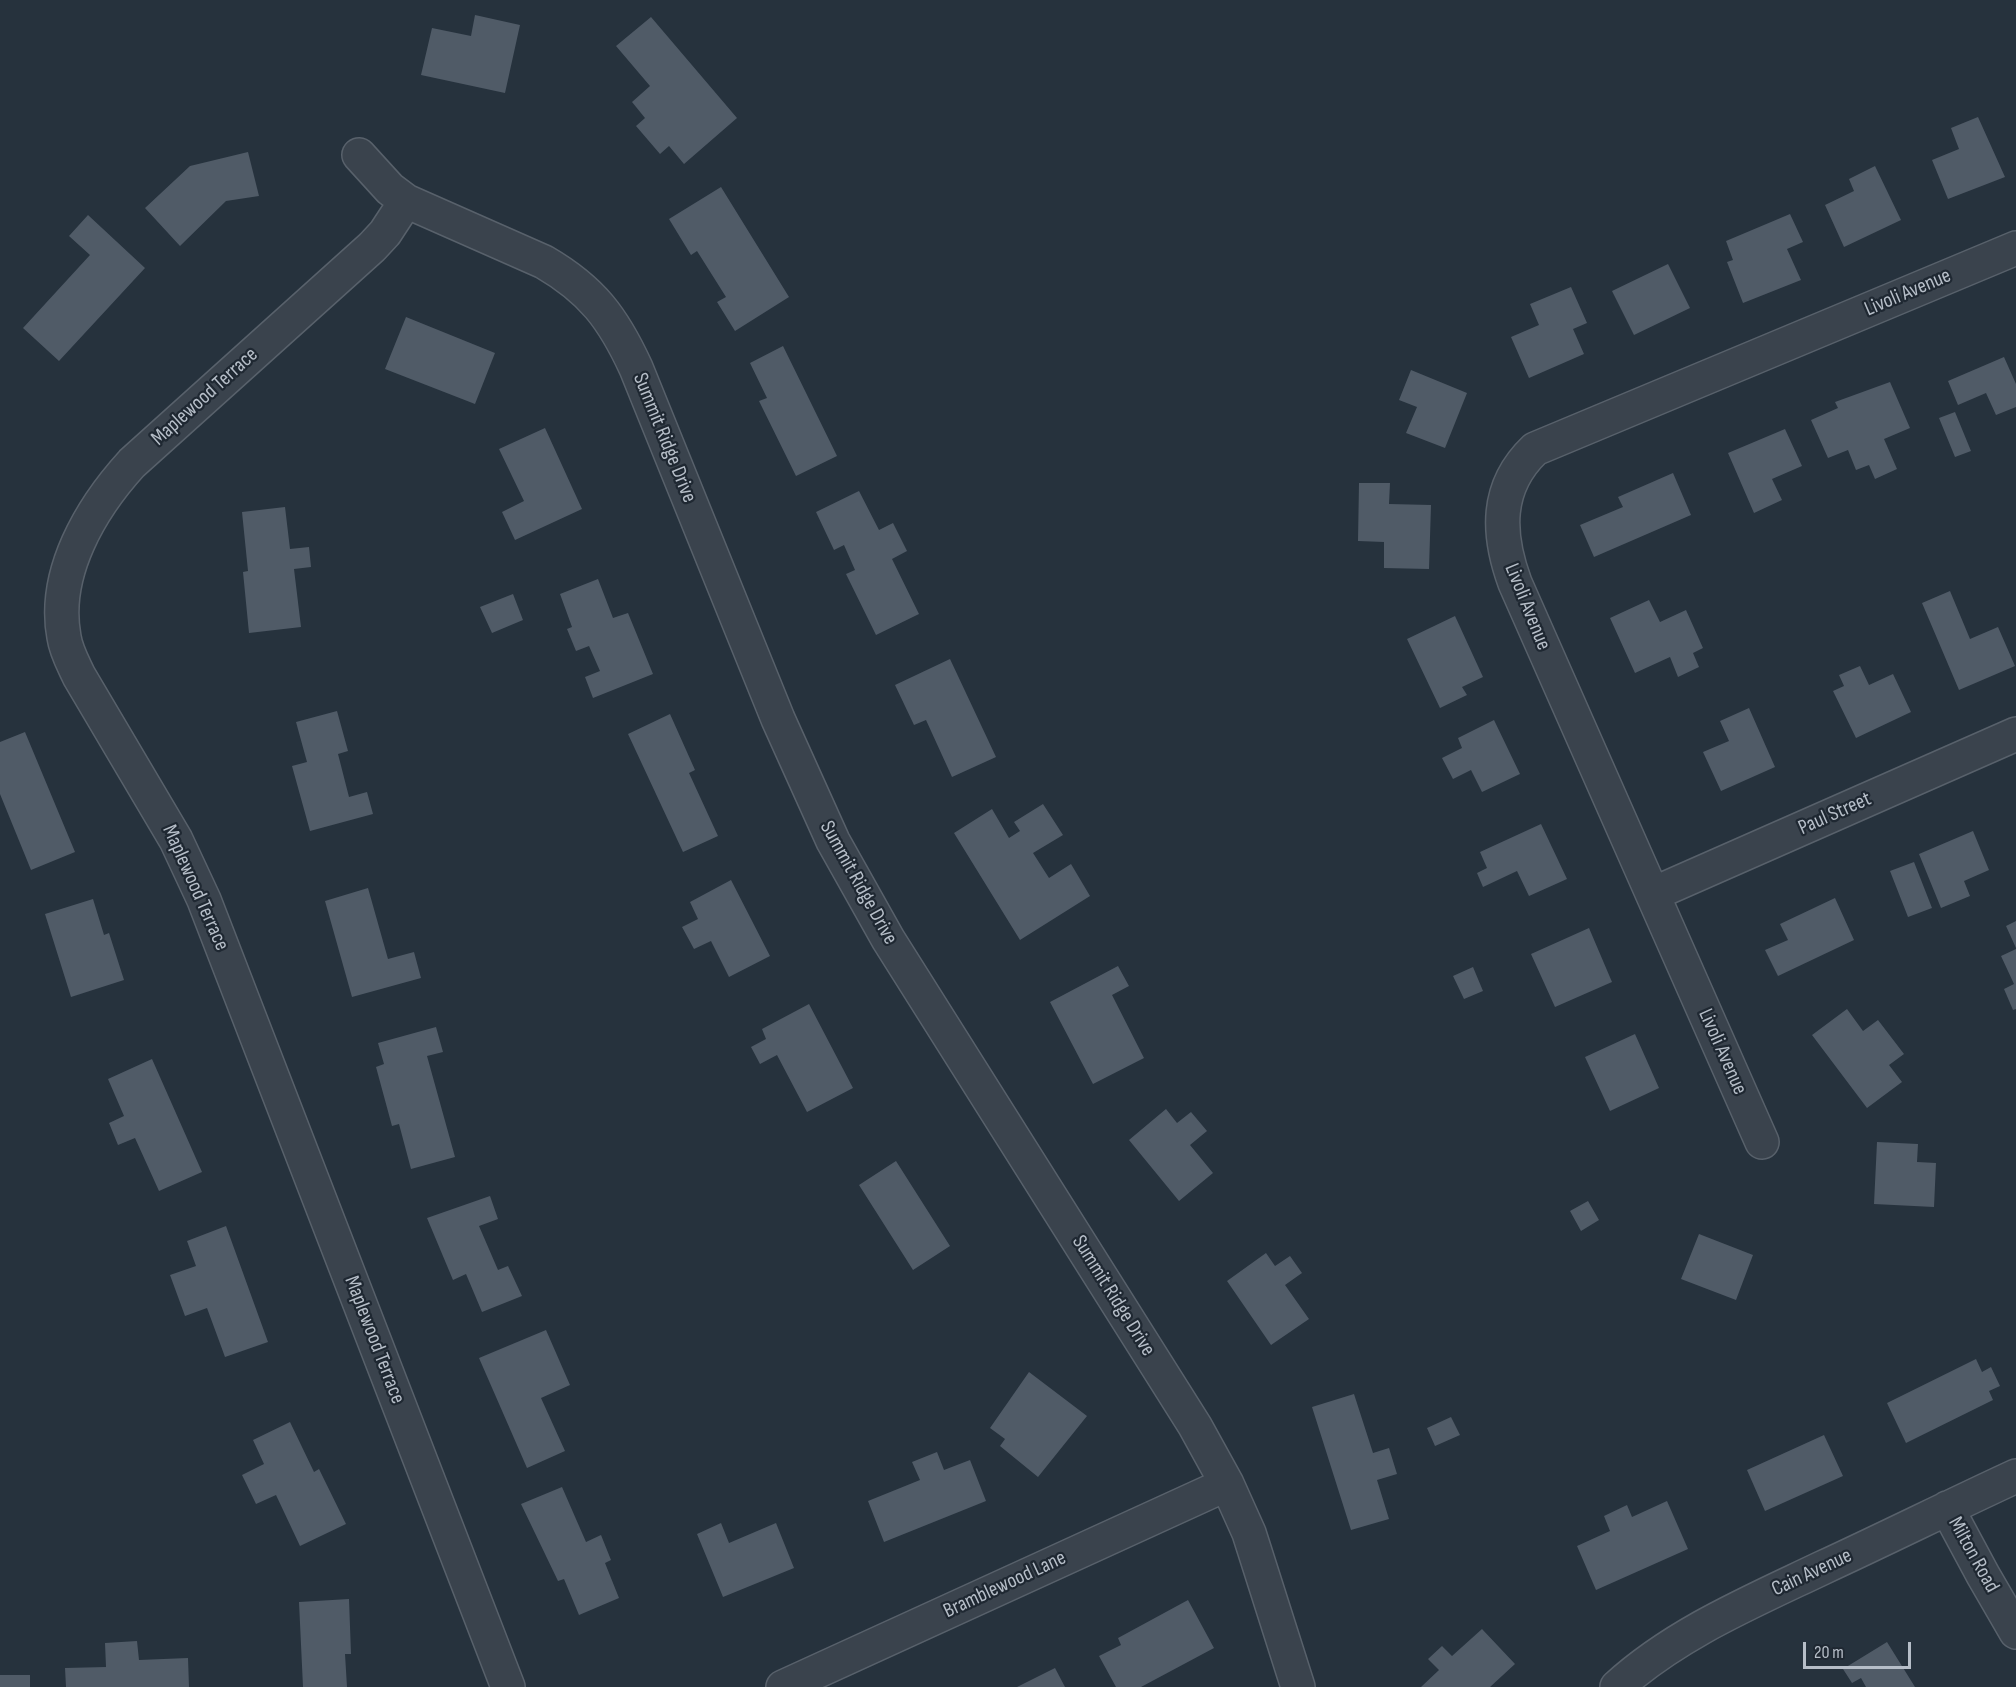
<!DOCTYPE html>
<html>
<head>
<meta charset="utf-8">
<style>
  body { margin:0 }
  #map { position:relative; width:2016px; height:1687px; overflow:hidden; background:#26323d; font-family:"Sofia Sans Condensed",sans-serif }
  canvas { display:block }
  .scale { position:absolute; left:1803px; top:1642px; width:108px; height:27px; box-sizing:border-box; border:3px solid #b6bec8; border-top:0; padding-left:8px; font-size:18px; line-height:21px; white-space:nowrap; color:#b6bec8; -webkit-text-stroke:4px #1f2832; paint-order:stroke }
</style>
</head>
<body>
<div id="map">
<canvas width="2016" height="1687"></canvas>
<div class="scale">20 m</div>
</div>
<script>
const ctx = document.querySelector('canvas').getContext('2d');
ctx.lineJoin = 'round';
function fillPath(path, color) {
  ctx.fillStyle = color;
  ctx.fill(path, 'evenodd');
}
function stroke(path, color, width, dash) {
  ctx.strokeStyle = color;
  ctx.lineWidth = width;
  ctx.lineCap = dash ? 'butt' : 'round';
  ctx.setLineDash(dash || []);
  ctx.stroke(path);
}
function write(font, color, halo, rows, align = 'center') {
  ctx.font = font + ' "Sofia Sans Condensed",sans-serif';
  ctx.lineWidth = 4.5;
  ctx.setLineDash([]);
  ctx.textBaseline = 'middle';
  ctx.strokeStyle = halo;
  ctx.fillStyle = color;
  for (const [text, x, y, turn = 0] of rows) {
    ctx.save();
    ctx.translate(x, y);
    ctx.rotate((+turn || 0) * Math.PI / 180);
    ctx.textAlign = isNaN(turn) ? turn : align;
    if (halo) ctx.strokeText(text, 0, 0);
    ctx.fillText(text, 0, 0);
    ctx.restore();
  }
}
fillPath(new Path2D(`
  M475,15L520,25L505,93L421,75L432,28L471,36Z
  M651,17L737,118L684,164L669,146L660,154L636,126L645,118L632,102L650,86L616,46Z
  M1978,117L2005,177L1948,199L1932,160L1959,149L1951,128Z
  M248,152L259,196L226,201L180,246L145,208L190,166Z
  M1875,166L1901,220L1844,247L1825,205L1854,191L1849,179Z
  M721,187L789,297L735,331L717,302L726,297L697,251L691,255L669,219Z
  M1790,214L1803,242L1787,249L1801,280L1743,303L1727,262L1733,260L1726,241Z
  M88,215L145,268L59,361L23,328L90,255L69,236Z
  M1668,264L1690,308L1634,335L1612,291Z
  M1571,287L1587,323L1573,329L1584,354L1529,378L1511,337L1539,325L1530,304Z
  M406,317L495,353L475,404L385,369Z
  M783,346L837,456L796,476L759,401L767,398L750,363Z
  M2004,357L2016,384V407L1996,415L1986,393L1958,405L1948,381Z
  M1411,370L1467,393L1445,448L1406,433L1417,407L1399,400Z
  M1890,382L1910,428L1884,439L1897,469L1875,479L1869,465L1856,470L1848,450L1828,458L1811,420L1838,408L1835,402Z
  M1955,412L1971,451L1955,457L1939,418Z
  M545,428L582,509L515,540L502,512L524,501L499,449Z
  M1785,429L1802,466L1772,479L1782,500L1754,513L1728,453Z
  M1673,473L1691,515L1594,557L1580,525L1623,507L1618,497Z
  M1359,483H1390L1389,504L1431,505L1429,569L1384,568V542L1358,541Z
  M859,491L879,530L893,523L907,551L892,559L919,614L876,635L846,574L855,570L844,545L834,550L816,512Z
  M285,507L290,549L309,547L311,567L294,569L301,627L249,633L243,572L248,571L242,512Z
  M598,579L613,618L628,613L653,674L593,698L585,677L600,671L589,646L576,651L567,629L572,627L560,594Z
  M1950,591L1970,639L1998,627L2015,666L1959,690L1922,603Z
  M513,594L523,620L492,633L480,607Z
  M1649,600L1660,622L1686,610L1703,648L1693,653L1699,667L1678,677L1670,657L1635,673L1610,618Z
  M1455,616L1483,677L1462,687L1467,695L1440,708L1407,639Z
  M950,659L996,757L952,777L926,720L914,725L895,685Z
  M1860,666L1869,685L1893,674L1911,712L1856,738L1833,691L1844,686L1839,675Z
  M1749,708L1775,767L1721,791L1703,752L1729,741L1720,721Z
  M337,711L348,751L338,754L349,797L367,792L373,814L310,831L292,766L307,762L296,722Z
  M670,714L695,770L689,773L718,836L683,852L628,734Z
  M1494,720L1520,774L1482,792L1471,770L1453,779L1442,758L1462,748L1458,738Z
  M25,732L75,852L31,870L0,794V742Z
  M1043,804L1063,835L1033,853L1049,878L1071,864L1090,896L1020,940L954,833L992,809L1009,838L1020,831L1014,822Z
  M1541,824L1567,879L1529,896L1517,871L1483,887L1477,873L1487,868L1480,852Z
  M1973,831L1989,870L1964,881L1970,896L1941,908L1919,854Z
  M1914,862L1932,908L1908,917L1890,871Z
  M731,880L770,956L729,977L711,941L694,949L682,927L698,919L690,902Z
  M368,888L388,959L414,952L421,978L352,997L325,901Z
  M1835,898L1854,940L1778,976L1765,950L1788,940L1780,924Z
  M93,899L104,935L109,933L124,980L71,997L45,914Z
  M2016,921V948L2006,926Z
  M1589,928L1612,982L1555,1007L1531,954Z
  M2016,949V1009L2013,1010L2004,989L2014,984L2001,956Z
  M1118,966L1129,986L1112,995L1144,1058L1093,1084L1050,1002Z
  M1473,967L1483,991L1464,999L1453,976Z
  M809,1004L853,1088L807,1112L777,1055L760,1064L751,1047L766,1039L762,1029Z
  M1847,1009L1863,1031L1878,1020L1904,1054L1889,1065L1902,1082L1867,1108L1812,1035Z
  M436,1027L443,1052L427,1056L455,1157L411,1169L399,1124L392,1126L376,1067L384,1064L378,1043Z
  M1635,1034L1659,1088L1610,1111L1585,1057Z
  M152,1059L202,1172L159,1191L135,1138L118,1145L109,1123L124,1116L108,1079Z
  M1166,1109L1177,1123L1191,1112L1207,1131L1190,1145L1213,1173L1179,1201L1129,1140Z
  M1877,1142L1918,1144L1917,1162L1936,1163L1934,1207L1874,1204Z
  M896,1161L950,1246L913,1270L859,1185Z
  M490,1196L498,1219L479,1226L498,1270L508,1266L522,1296L482,1312L466,1274L453,1280L427,1218Z
  M1588,1201L1599,1220L1581,1231L1570,1211Z
  M226,1226L268,1342L225,1357L207,1308L185,1316L170,1275L196,1266L187,1241Z
  M1699,1234L1753,1255L1736,1300L1681,1279Z
  M1266,1253L1275,1266L1290,1256L1302,1273L1285,1285L1309,1319L1271,1345L1227,1281Z
  M546,1330L570,1385L541,1398L565,1451L527,1468L479,1358Z
  M1976,1359L1982,1372L1991,1367L2000,1386L1989,1391L1993,1400L1906,1443L1887,1403Z
  M1029,1372L1087,1416L1038,1477L1000,1446L1005,1439L990,1428Z
  M1354,1394L1373,1453L1389,1448L1397,1474L1377,1480L1389,1519L1351,1530L1312,1407Z
  M1451,1417L1460,1435L1435,1446L1427,1428Z
  M290,1422L314,1472L319,1469L346,1524L300,1546L276,1495L256,1504L242,1475L264,1464L253,1440Z
  M1824,1435L1843,1476L1765,1511L1747,1470Z
  M937,1452L944,1470L970,1460L986,1501L884,1542L868,1501L920,1480L912,1462Z
  M562,1487L586,1542L601,1535L611,1560L605,1563L619,1598L579,1615L564,1579L558,1581L521,1504Z
  M1667,1501L1688,1549L1596,1590L1577,1546L1610,1531L1604,1516L1627,1505L1632,1517Z
  M721,1523L729,1543L776,1523L794,1568L723,1597L697,1534Z
  M349,1599L351,1654H345L347,1687H303L299,1602Z
  M1188,1600L1214,1648L1141,1687H1116L1099,1656L1121,1645L1118,1638Z
  M1482,1629L1515,1664L1490,1687H1421L1439,1670L1428,1659L1442,1646L1452,1656Z
  M137,1641L139,1660L188,1658L189,1687H66L65,1668L106,1667L105,1643Z
  M1887,1642L1915,1687H1866L1861,1678L1852,1683L1843,1669Z
  M1055,1668L1065,1687H1017Z
  M0,1675H30V1687H0Z`), '#505b67');
const minor = new Path2D(`
  M359,155L390,189L406,201L544,262C592,290 613,318 636,368L778,719L833,841L888,939L1195,1426L1227,1484L1249,1533L1298,1687
  M406,201L385,233L372,247L132,463C91,508 52,573 64,637C66,651 73,663 79,676L176,840L204,900L508,1687
  M1653,894L2016,734
  M1762,1142L1515,583C1497,534 1495,487 1535,449L2016,248
  M1947,1508L1983,1575L2016,1632
  M783,1687L1227,1484
  M1617,1687C1675,1634 1751,1602 1822,1568C1887,1538 1951,1506 2016,1476`);
stroke(minor, '#58616b', 36);
stroke(minor, '#3a434d', 33);
write('21px', '#b6bec8', '#1f2832', [
  ["Livoli Avenue",1908,293,-23],
  ["Maplewood Terrace",205,397,-42],
  ["Summit Ridge Drive",664,438,68],
  ["Livoli Avenue",1527,607,68],
  ["Paul Street",1835,814,-24],
  ["Summit Ridge Drive",858,883,61],
  ["Maplewood Terrace",195,888,66],
  ["Livoli Avenue",1722,1052,66],
  ["Summit Ridge Drive",1113,1296,58],
  ["Maplewood Terrace",374,1340,69],
  ["Milton Road",1973,1555,61],
  ["Cain Avenue",1812,1573,-25],
  ["Bramblewood Lane",1005,1585,-25]
]);
</script>
</body>
</html>
